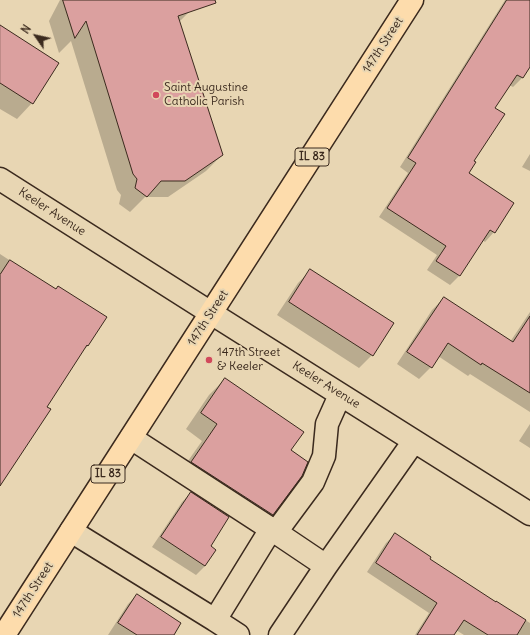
<!DOCTYPE html>
<html>
<head>
<meta charset="utf-8">
<style>
  body { margin:0 }
  #map { position:relative; width:530px; height:635px; overflow:hidden; background:#e8d6b3; font-family:Delius,sans-serif }
  canvas { display:block }
  .north { position:absolute; left:16px; top:16px; width:40px; height:40px; -webkit-text-stroke:3px #e8d6b3; paint-order:stroke; rotate:304deg; font-size:11px; font-weight:700; line-height:16px; text-align:center; color:#3b2a1e }
  .north::after { content:''; display:block; margin:auto; width:14px; height:18px; background:#3b2a1e; clip-path:polygon(50% 0,100% 100%,50% 72%,0 100%) }
</style>
</head>
<body>
<div id="map">
<canvas width="530" height="635"></canvas>
<div class="north">N</div>
</div>
<script>
const ctx = document.querySelector('canvas').getContext('2d');
ctx.lineJoin = 'round';
function fillPath(path, color) {
  ctx.fillStyle = color;
  ctx.fill(path, 'evenodd');
}
function stroke(path, color, width, dash) {
  ctx.strokeStyle = color;
  ctx.lineWidth = width;
  ctx.lineCap = dash ? 'butt' : 'round';
  ctx.setLineDash(dash || []);
  ctx.stroke(path);
}
function write(font, color, halo, rows, align = 'center') {
  ctx.font = font + ' Delius,sans-serif';
  ctx.lineWidth = 4;
  ctx.setLineDash([]);
  ctx.textBaseline = 'middle';
  ctx.strokeStyle = halo;
  ctx.fillStyle = color;
  for (const [text, x, y, turn = 0] of rows) {
    ctx.save();
    ctx.translate(x, y);
    ctx.rotate((+turn || 0) * Math.PI / 180);
    ctx.textAlign = isNaN(turn) ? turn : align;
    if (halo) ctx.strokeText(text, 0, 0);
    ctx.fillText(text, 0, 0);
    ctx.restore();
  }
}
fillPath(new Path2D(`
  M60,0H185L189,12L179,22L222,155L206,171L168,197H145L130,212L119,204L121,195L117,190L71,41L59,53L49,21Z
  M505,0H530V65L522,78L513,87L509,85L494,108L468,173L513,203L494,232L485,242L482,240L459,276L450,285L427,270L437,255L379,217L408,173L400,167Z
  M0,26L32,103L17,119L0,109Z
  M530,154V171L522,167Z
  M0,254L55,290L88,346L81,352L46,407L0,484Z
  M311,270L372,355L359,368L277,315L298,283Z
  M444,298L510,342L530,312V412L470,374L468,376L438,356L431,367L419,379L397,364L432,310Z
  M225,379L290,450L301,475L272,515L256,531L176,478L202,441L186,429L209,395Z
  M530,424V448L519,441Z
  M191,493L209,546L215,550L205,566L196,575L152,547L182,502Z
  M395,534L428,559L496,603V602L530,623V635H464L456,630L453,635H415L429,613L367,572L386,543Z
  M137,595L172,635H108L128,604Z`), '#0003');
const building = new Path2D(`
  M63,0H215L216,3L178,16L223,155L185,181H161L147,197L135,188L137,179L133,174L86,21L75,38Z
  M507,0H530V67L523,78L517,75L495,108L505,114L474,161L476,162L469,173L514,203L495,233L490,230L460,276L436,261L446,246L387,208L416,163L408,158Z
  M0,25L59,63L33,104L0,83Z
  M10,260L56,289L58,286L107,317L88,346L87,345L47,407L51,409L0,486V275Z
  M310,269L394,323L373,356L289,302Z
  M444,297L513,342L530,316V393L482,363L481,365L448,343L432,368L407,352Z
  M225,378L304,432L291,450L308,462L302,476L273,515L191,462L217,424L201,413Z
  M191,492L229,517L211,546L216,550L205,566L161,537Z
  M395,533L431,557L430,559L496,602V601L526,620L517,635H488L464,620L454,635H417L437,603L376,563Z
  M137,594L181,623L174,635H137L118,623Z`);
fillPath(building, '#dba09f');
stroke(building, '#3b2a1e', 1);
const minor = new Path2D(`
  M0,179L211,313L530,514
  M271,529L326,566L414,441
  M71,531L215,620L271,529L131,438
  M276,532L313,482L324,456L327,424L340,395
  M215,620L238,635
  M280,635L326,566`);
const major = new Path2D(`
  M4,635L412,0`);
stroke(minor, '#3b2a1e', 25);
stroke(major, '#3b2a1e', 25);
stroke(minor, '#e8d6b3', 22);
stroke(major, '#fddcac', 22);
for (const [x, y, r, color] of [
  [156,95,4,"#d1495b"],
  [209,360,4,"#d1495b"]
]) {
  const dot = new Path2D();
  dot.arc(x, y, r, 0, 2 * Math.PI);
  ctx.fillStyle = color;
  ctx.fill(dot);
  stroke(dot, '#e8d6b3', 1.5);
}
for (const [x, y, w] of [
  [312,157,34],
  [108,474,34]
]) {
  const box = new Path2D();
  box.roundRect(x - w / 2, y - 9, w, 18, 3);
  ctx.fillStyle = '#e8d6b3';
  ctx.fill(box);
  stroke(box, '#3b2a1e', 1);
}
write('bold 11px', '#3b2a1e', null, [
  ["IL 83",312,157],
  ["IL 83",108,474]
]);
write('12px', '#3b2a1e', '#e8d6b3', [
  ["147th Street",383,45,-57],
  ["Keeler Avenue",52,212,33],
  ["147th Street",208,318,-57],
  ["Keeler Avenue",326,385,32],
  ["147th Street",33,590,-57]
]);
write('12px', '#3b2a1e', '#e8d6b3', [
  ["Saint Augustine",164,88],
  ["Catholic Parish",164,102],
  ["147th Street",217,353],
  ["& Keeler",217,367]
], 'left');
</script>
</body>
</html>
